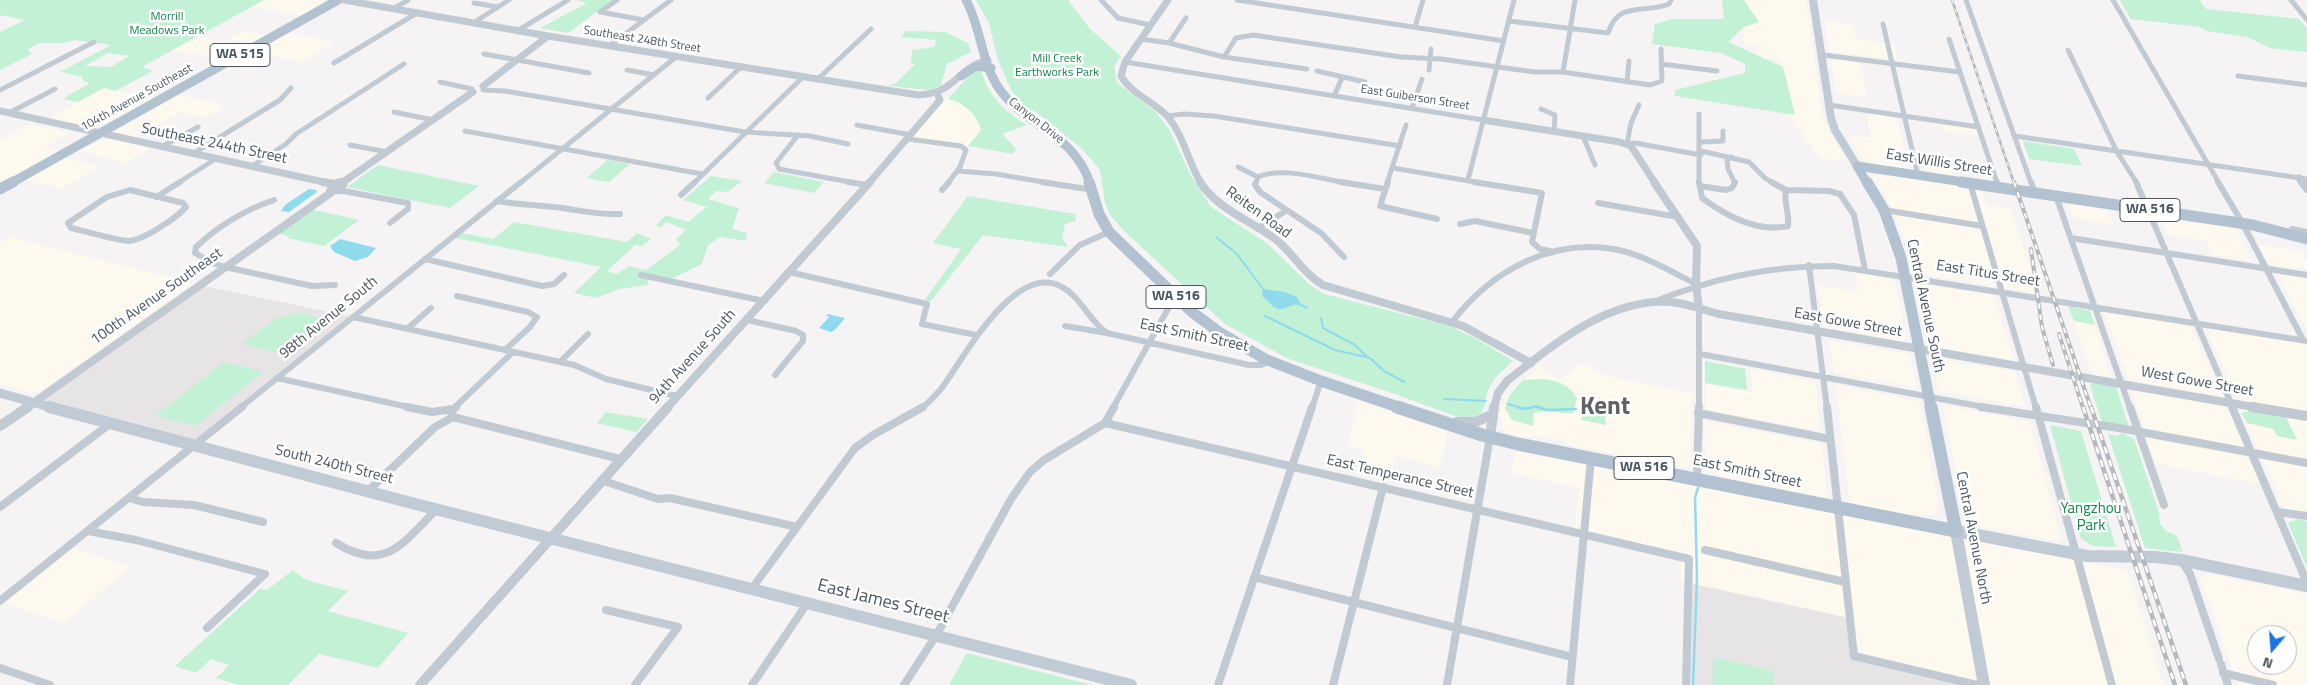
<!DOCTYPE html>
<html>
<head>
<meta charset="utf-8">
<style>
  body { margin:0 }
  #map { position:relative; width:2307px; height:685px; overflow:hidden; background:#f5f3f3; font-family:"Titillium Web",sans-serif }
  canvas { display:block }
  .north { position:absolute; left:2247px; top:625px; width:50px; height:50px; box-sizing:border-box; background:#fff; border:1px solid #b7bbc0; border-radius:50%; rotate:198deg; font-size:14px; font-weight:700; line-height:20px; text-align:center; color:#4a5661 }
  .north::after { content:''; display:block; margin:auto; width:18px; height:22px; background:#1a73e8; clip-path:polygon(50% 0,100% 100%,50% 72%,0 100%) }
</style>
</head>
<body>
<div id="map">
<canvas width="2307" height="685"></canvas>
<div class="north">N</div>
</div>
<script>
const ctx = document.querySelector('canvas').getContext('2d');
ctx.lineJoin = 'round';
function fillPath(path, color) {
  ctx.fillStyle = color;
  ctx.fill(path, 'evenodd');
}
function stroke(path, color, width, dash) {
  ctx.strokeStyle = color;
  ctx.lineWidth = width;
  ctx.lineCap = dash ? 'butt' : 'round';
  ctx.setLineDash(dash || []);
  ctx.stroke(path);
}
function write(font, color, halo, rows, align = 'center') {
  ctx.font = font + ' "Titillium Web",sans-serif';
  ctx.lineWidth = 5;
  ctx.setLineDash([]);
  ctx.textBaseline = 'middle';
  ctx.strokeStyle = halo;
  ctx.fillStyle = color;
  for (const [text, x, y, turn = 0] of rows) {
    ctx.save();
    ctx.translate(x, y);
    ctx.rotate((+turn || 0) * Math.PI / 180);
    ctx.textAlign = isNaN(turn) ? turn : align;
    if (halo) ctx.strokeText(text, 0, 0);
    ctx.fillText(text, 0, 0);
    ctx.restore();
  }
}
fillPath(new Path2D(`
  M264,0H326L302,16L251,7Z
  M1742,0H1806L1823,118L1845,160L1820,159L1786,110L1781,61L1759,57L1758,46L1744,44Z
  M1825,21L1853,25L1856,39L1894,44L1897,60L1831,52L1828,50Z
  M245,31L268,35L253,43L229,39Z
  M287,33L334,42L302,62L253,53Z
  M195,37L247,47L224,60L171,50Z
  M1834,59L1858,62L1859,67L1862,68L1867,97L1836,93L1831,60Z
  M104,88L154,98L101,126L92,128L48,119Z
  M178,95L228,106L208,117L180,112L137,137L114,132Z
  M945,98L957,101L978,118L981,130L968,146L913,137Z
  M1866,113L1897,118L1909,169L1871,164L1862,159L1848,136L1871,137Z
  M30,124L70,133L45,147L59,151L0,184V140Z
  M1940,124L1975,128L1978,136L1943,131Z
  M105,139H110L152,148L126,163L77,151Z
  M64,158L100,166L62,189L25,180Z
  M1920,158L1951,162L1956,178L1927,173Z
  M1882,174L1982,189L1987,205L2011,209L2030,268L2034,293L1917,273L1913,268L1902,234L1889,201L1873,176Z
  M2067,202L2105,207L2113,224L2073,218Z
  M2159,215L2234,226L2252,261L2213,255L2206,241L2167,235Z
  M9,237L130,267L194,283L41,391L31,393L0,384V243Z
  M2258,244L2301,251L2307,261V270L2270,265Z
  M1855,270L1894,276L1906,338L1905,340L1899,342L1824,327L1817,285L1858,292Z
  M2278,275L2307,279V330Z
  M1920,284L1993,295L2014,360L1935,347L1930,343L1918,287Z
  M2108,312L2190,326L2223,396L2129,380L2104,313Z
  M2074,321L2095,325L2112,378L2093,376Z
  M2209,328L2307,344V413L2238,400L2206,330Z
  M1828,340L1910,354L1916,387L1834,373Z
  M1936,359L2015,371L2025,407L1939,391L1935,373Z
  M1581,363L1617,379L1693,393L1690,466L1682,467L1572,446L1563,441L1534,435L1523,438L1509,434L1502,428L1500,413L1507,395L1538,367L1559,380Z
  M1751,368L1816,382L1820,431L1706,410V384L1752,393Z
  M1836,385L1914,400L1920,403L1940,515L1910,514L1861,506L1849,501Z
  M2135,391L2225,407L2228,409L2244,447L2144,429L2132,392Z
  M1358,401L1447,431L1440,467L1396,456L1391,477L1361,470L1365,450L1347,446Z
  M1942,405L2030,421L2062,542L1975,526L1967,521Z
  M2245,409L2307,420V460L2259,450L2242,416L2241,410Z
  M1704,421L1820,443L1822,445L1827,498L1748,483L1706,471Z
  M2152,438L2166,442L2242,455L2249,460L2260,484L2157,464L2146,442Z
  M1515,451L2127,570L2164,685H1977L1854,656L1849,618L1689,583L1681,579V561L1574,537L1579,488L1511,473Z
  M2267,458L2307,468V511H2291L2279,504L2278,494L2263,461Z
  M73,548L130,567L64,623L5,603Z
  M2209,574L2307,594V685H2238L2200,578L2202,575ZM2257,635H2287V665H2257Z`), '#fdf9ef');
fillPath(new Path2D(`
  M199,285L353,317L194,445L34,402Z
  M1689,583L1849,618L1854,656L1977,685H1686Z`), '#e6e4e5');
fillPath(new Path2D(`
  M0,0H264L142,67L153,71L115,91L104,88L78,102L63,99L90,83L82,80L83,77L60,72L111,45L75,40L65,43H40L27,49L32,54L0,70V32L25,20L0,15ZM108,53L129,56L111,67L85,66Z
  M575,0H613L568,33L540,28L587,3Z
  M976,0H1068L1090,29L1121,56L1114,66L1117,83L1156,112L1170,131L1191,176L1211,207L1268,244L1310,285L1324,294L1449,326L1475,338L1513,361C1506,368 1496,375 1491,384C1482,400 1490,414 1469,421L1395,394L1289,359L1225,324L1124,231L1110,215L1105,202L1100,170L1091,159L1081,148L1040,115L1025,106L1012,92L998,60L989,23Z
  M1722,0H1744L1759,22L1744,27L1728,42L1783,67L1795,115L1675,96V90L1745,73V64L1721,53L1652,44L1655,24L1673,19H1724Z
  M2120,0H2200L2206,9L2299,19L2307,28V52L2270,48L2247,37L2207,31L2200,27L2131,19Z
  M906,31L945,32L968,43L971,52L947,64L941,85L929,90L889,86L896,83L915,64H911L912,50L935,47L936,40L901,37Z
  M974,70H981C988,96 1005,112 1027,125L1002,134L1016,149L1013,154L968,146L981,130C977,115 964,102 948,99Z
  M2023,141L2074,149L2082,166L2029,159Z
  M607,160L630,164L609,182L587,178Z
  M378,165L479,186L450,208L347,187Z
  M774,172L824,182L814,193L764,183Z
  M711,176L742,181L728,192L716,191L708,199L739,208L732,229L747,233L745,241L720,237L708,245L702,264L671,279L651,275L647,285L619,289L596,298L574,293L601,267L456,238L462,233L493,239L514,222L627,242L637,233L651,239L642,246L635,245L607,271L617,274L629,266L646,270L680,245L676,239L686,230L666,222L661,227L655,226L666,215L688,222L707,207L683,200Z
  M968,196L1075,214L1076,221L1065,224L1062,238L1068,247L983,235L931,301H924L961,249L933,243Z
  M310,209L359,220L324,246L287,238L289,236L275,233Z
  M2068,306L2090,311L2095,325L2074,321Z
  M302,313L323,319L325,322L288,353L285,354L241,344L278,317Z
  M1705,361L1745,369L1747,390L1705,383Z
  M224,362L263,372L195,426L155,416Z
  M1540,379C1555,379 1571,385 1577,399L1573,413C1560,414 1546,409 1534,413L1533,426L1512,420L1505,408L1509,396L1523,380Z
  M2093,383L2116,387L2129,427L2102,423L2090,385Z
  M1584,396L1607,406L1606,417L1605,418L1606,425L1581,420L1582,397Z
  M2249,411L2286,417L2297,440L2277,436L2273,429L2247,423L2241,413Z
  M606,412L648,419L636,432L597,423Z
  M2050,425L2081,431L2116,547L2093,546L2081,539Z
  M2123,433L2134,439L2159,512L2160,524L2166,531L2177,536L2183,552L2145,548L2108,434L2116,436Z
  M2298,519L2307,521V567L2288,523Z
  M293,570L306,580L348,591L328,611L408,633L378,668L319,654L288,685H239L216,678L229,665L211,659L196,673L175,666L260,589L267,590Z
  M967,653L1092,685H949Z
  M1713,657L1773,671L1774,685H1713Z`), '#c3f1d5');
fillPath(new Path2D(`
  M309,189L316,190L317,192L289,212L281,211L285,205Z
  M340,239L376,248L368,257L355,261L334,252L330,246Z
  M1263,289L1284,292L1297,297L1300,303L1298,305C1292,304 1292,305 1286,308C1276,313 1269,302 1262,296Z
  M828,314L845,318L835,330L831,332L819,328L829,317L826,315Z`), '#90daee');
stroke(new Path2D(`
  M1216,237L1237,254L1263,289
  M1299,304L1307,308
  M1265,316L1335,350L1370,358L1384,371L1404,382
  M1321,318L1323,328L1355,345L1367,357
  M1444,399L1486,401
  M1508,404L1521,408
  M1530,408L1536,406L1541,408`), '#90daee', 2);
stroke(new Path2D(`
  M1517,407L1525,409L1534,407
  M1537,407L1547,410L1576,409
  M1693,685L1697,578L1695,498L1698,488`), '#90daee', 2.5);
stroke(new Path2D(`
  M617,0L600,12L644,20
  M1101,0L1118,18L1150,25
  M1237,0L1504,41
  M1966,0L2031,183
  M2113,0L2219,183
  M2291,0L2307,20
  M474,3L498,7
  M393,9L408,0
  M1509,21L1608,33C1618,0 1645,14 1669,4L1671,0
  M473,23L509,0
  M1883,24L1918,175
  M1415,27L1423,0
  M517,31L568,0
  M1141,39L1169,43L1224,57L1236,38L1253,35L1401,57L1441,59L1534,72H1563L1650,85L1662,81L1661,49
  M1949,39L1997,183
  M1169,43L1186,18
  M609,46L671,0
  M2068,50L2117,152L2137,183
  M484,54L589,73
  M1823,55L1959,72
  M1224,57L1307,69
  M1125,62L1483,120
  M334,63L417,13
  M1661,64L1717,71
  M627,70L654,75
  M1429,70L1431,49
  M1317,71L1365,82
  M1563,72L1575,0
  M2238,76L2307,85
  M818,79L871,29
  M440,82L472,89
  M1627,82L1629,61
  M0,90L94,42
  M483,90L505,91L745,132L810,136L848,144
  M1334,96L1342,78
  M708,98L741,67
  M1639,105L1631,123L1627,144L1635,143L1701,155
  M1829,105L1979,127
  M1412,108L1422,79
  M1541,109L1555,115L1554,132
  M394,112L433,120
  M9,113L55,89
  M1699,114V183
  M1167,116L1184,114L1214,116L1400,146
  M857,125L911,135
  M465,131L702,174
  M798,135L776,163L779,169L855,183
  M1583,136L1595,165
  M2015,136L2307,179
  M908,139L961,146L966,150L960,167L948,183
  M1700,142L1723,141V131
  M350,145L387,152
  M163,146L198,127
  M1701,151L1749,162L1765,178L1773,183
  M194,153L280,100L291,88
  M1731,157L1727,160L1728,169L1735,183
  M252,166L286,144L296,134L404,64
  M1238,167L1258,177
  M1393,168L1481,183
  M958,171L996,174L1049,183
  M1258,177C1281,166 1322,179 1347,183
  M1468,180L1514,0
  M178,183L217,158
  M520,183L676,57
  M694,183L803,77
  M1256,183L1258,177
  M1387,183L1406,125`), '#c1cad2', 5);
stroke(new Path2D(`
  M848,182L867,185
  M1042,182L1093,190
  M1256,182L1255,185L1260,192L1321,233L1344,257
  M1340,182L1385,189
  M1388,182L1380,206L1437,219
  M1474,182L1542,193L1532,242L1540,249L1550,251
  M1699,182L1702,198C1725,215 1758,233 1788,226C1790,214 1783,202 1786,190L1829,191L1840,194L1854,215L1865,270
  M1771,182L1786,190
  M1997,182L1999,188
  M2031,182L2035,193
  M2136,182L2233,408
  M2218,182L2243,224L2303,340
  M1970,183L2036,408
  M1700,186L1726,190L1732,188L1735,182
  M130,190L183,203L186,207C177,218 143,240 129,241C118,241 84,231 71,228L68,223L107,197Z
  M338,190L408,203V209L390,223
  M942,190L949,182
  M681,195L695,182
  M2056,196L2130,408
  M156,197L180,182
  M274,200C245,210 218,226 196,247L195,253L212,263L225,267L312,286L335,285
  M497,201C519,205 541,205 562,208C582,211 600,215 620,214
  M1598,203L1678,217
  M1884,210L1982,226
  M1460,224L1475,221L1533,233
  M1257,228L1286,211
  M2292,229L2307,232
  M2071,238L2307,275
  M425,259L542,286L554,284L564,275
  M1809,265L1827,408
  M789,272L927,304L922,324L976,335
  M1050,274L1080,245L1109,232
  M641,275L764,301
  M457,296L528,312L537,317L530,327L505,350
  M1653,302C1714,278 1768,266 1834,266L2307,341
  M353,317L574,365L606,379L676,396
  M747,320L796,331L803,335V341L775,375
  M1452,322C1492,270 1555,235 1623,251C1649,258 1672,272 1696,284
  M1065,326L1107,333L1249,365H1261L1272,361
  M407,329L431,308
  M1700,354L1989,408
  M560,362L588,334
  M277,378L413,408
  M240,408L521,182
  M454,408L513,352
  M922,408C929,402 935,396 941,389C963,360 1015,260 1062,287C1081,297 1089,321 1107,333
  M1113,408L1175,296
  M1312,408L1321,381
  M1699,408V308`), '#c1cad2', 6);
stroke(new Path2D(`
  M407,407L432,412L453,409
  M456,407L451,412L453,417L620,459
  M1827,407L1854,656L1977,685
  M1981,407L2125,429L2307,463
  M2036,407L2112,685
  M2130,407L2164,505
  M2232,407L2307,583
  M1698,413L1830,439
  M1105,423L1689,559L1686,685
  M1697,478L1699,407
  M601,480L658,499L670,498L797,527
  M369,490L435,427L453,417
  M129,498L143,502L194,505L263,522
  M0,507L111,423
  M2278,512L2307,516
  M88,531L136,540L265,574L207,628
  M336,543C386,574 403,542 438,508
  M1705,550L1845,582
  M2181,560L2190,574L2219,659
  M1254,577L1572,657
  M753,587L855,448L873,435L923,407
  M0,601L242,407
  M606,610L678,627L635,685
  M2221,664L2228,685
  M0,668L50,685
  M2223,673L2273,685
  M752,685L808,602
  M904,685L937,634L1011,499L1030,472L1044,460L1105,423L1114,407
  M1218,685L1312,407
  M1333,685L1383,487
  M1447,685L1490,437
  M1570,685L1591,458`), '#c1cad2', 8);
stroke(new Path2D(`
  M344,0L548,36L918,95C957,93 956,68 988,60
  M1168,0L1125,62L1121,76C1132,95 1154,101 1168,117C1184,136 1188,162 1201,183
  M483,86L548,36
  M0,111L328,183
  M1483,120L1620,142L1631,146L1655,183
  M2299,178L2302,183
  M343,182L473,92
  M338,183H343
  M869,183L940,100L937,93`), '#c1cad2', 7);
stroke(new Path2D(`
  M323,182L334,184
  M340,182L344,183L340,190L330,191L334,184Z
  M1200,182C1219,211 1253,221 1279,242C1295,256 1304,274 1323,285L1463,326L1531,363
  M1654,182L1697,246L1696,284L1699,308
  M2302,182L2307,189
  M26,408L332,192
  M667,408L870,182
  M1494,408L1498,393L1507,381C1553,345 1608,298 1670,302C1687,303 1703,310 1719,314L2259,408`), '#c1cad2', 8);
stroke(new Path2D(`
  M2252,407L2307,416
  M1457,422H1476L1493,414
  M0,426L28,407
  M1490,437L1494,407
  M420,685L668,407`), '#c1cad2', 10);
stroke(new Path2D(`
  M1813,0L1831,118L1835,130L1857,166`), '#c1cbd6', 8);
stroke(new Path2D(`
  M0,393L53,408`), '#c1cbd6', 9);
stroke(new Path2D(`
  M49,407L423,506L1131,685
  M1984,685L1956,531L2087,556L2155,557L2181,560L2307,586`), '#c1cbd6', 12);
stroke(new Path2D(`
  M966,0C981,27 981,61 998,87C1025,127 1072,131 1090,183
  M961,76L976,66L991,68
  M1857,166L1867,183
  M1857,166L1970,183
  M11,183L338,0`), '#b3c2d1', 9);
stroke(new Path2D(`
  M1089,182L1099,214L1109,232L1192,312L1219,332L1265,359L1321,381L1401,408
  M1867,182L1884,210L1901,258L1931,408
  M1961,182L2253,225L2307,239
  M0,189L13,182`), '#b3c2d1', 11);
stroke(new Path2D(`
  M1397,407L1482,435L1518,444L1956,531L1931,407`), '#b3c2d1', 13);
const railFar2 = new Path2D(`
  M1952,0L2014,183`);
const railFar1 = new Path2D(`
  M2014,182L2091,408
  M2031,249L2042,327L2053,365
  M2059,334L2083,408`);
const rail = new Path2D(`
  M2083,407L2175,685
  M2091,407L2186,685`);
stroke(railFar2, '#b5b8bd', 2.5);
stroke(railFar1, '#b5b8bd', 4);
stroke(rail, '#b5b8bd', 4.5);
stroke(railFar2, '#fff', 1, [4.5]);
stroke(railFar1, '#fff', 2, [5.5]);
stroke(rail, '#fff', 2.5, [7]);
write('12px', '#17864f', '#fff', [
  ["Morrill",167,17],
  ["Meadows Park",167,31],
  ["Mill Creek",1057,59],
  ["Earthworks Park",1057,73]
]);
write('12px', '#4a5661', '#fff', [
  ["Southeast 248th Street",642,40,9],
  ["104th Avenue Southeast",137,98,-29],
  ["East Guiberson Street",1415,98,9],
  ["Canyon Drive",1036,121,38]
]);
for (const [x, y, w] of [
  [240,55,60],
  [2150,210,60],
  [1176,297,60],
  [1644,468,60]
]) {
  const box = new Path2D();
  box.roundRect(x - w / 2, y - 11.5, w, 23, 4);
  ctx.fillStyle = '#fff';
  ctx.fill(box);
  stroke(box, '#4a5661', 1);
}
write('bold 14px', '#4a5661', null, [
  ["WA 515",240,55],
  ["WA 516",2150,210],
  ["WA 516",1176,297],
  ["WA 516",1644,468]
]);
write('15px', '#4a5661', '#fff', [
  ["Southeast 244th Street",214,144,12],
  ["East Willis Street",1939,163,9],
  ["Reiten Road",1258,213,36],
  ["East Titus Street",1988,274,9],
  ["100th Avenue Southeast",157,297,-35],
  ["Central Avenue South",1925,306,78],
  ["98th Avenue South",329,318,-39],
  ["East Gowe Street",1848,323,10],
  ["East Smith Street",1194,336,12],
  ["94th Avenue South",693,357,-48],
  ["West Gowe Street",2197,382,10],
  ["South 240th Street",334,465,14],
  ["East Smith Street",1747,472,12],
  ["East Temperance Street",1400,477,13],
  ["Central Avenue North",1973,538,79]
]);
write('15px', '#17864f', '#fff', [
  ["Yangzhou",2091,509],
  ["Park",2091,526]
]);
write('18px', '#4a5661', '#fff', [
  ["East James Street",883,602,14]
]);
write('bold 25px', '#5f6368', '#fff', [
  ["Kent",1605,408]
]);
</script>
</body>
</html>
